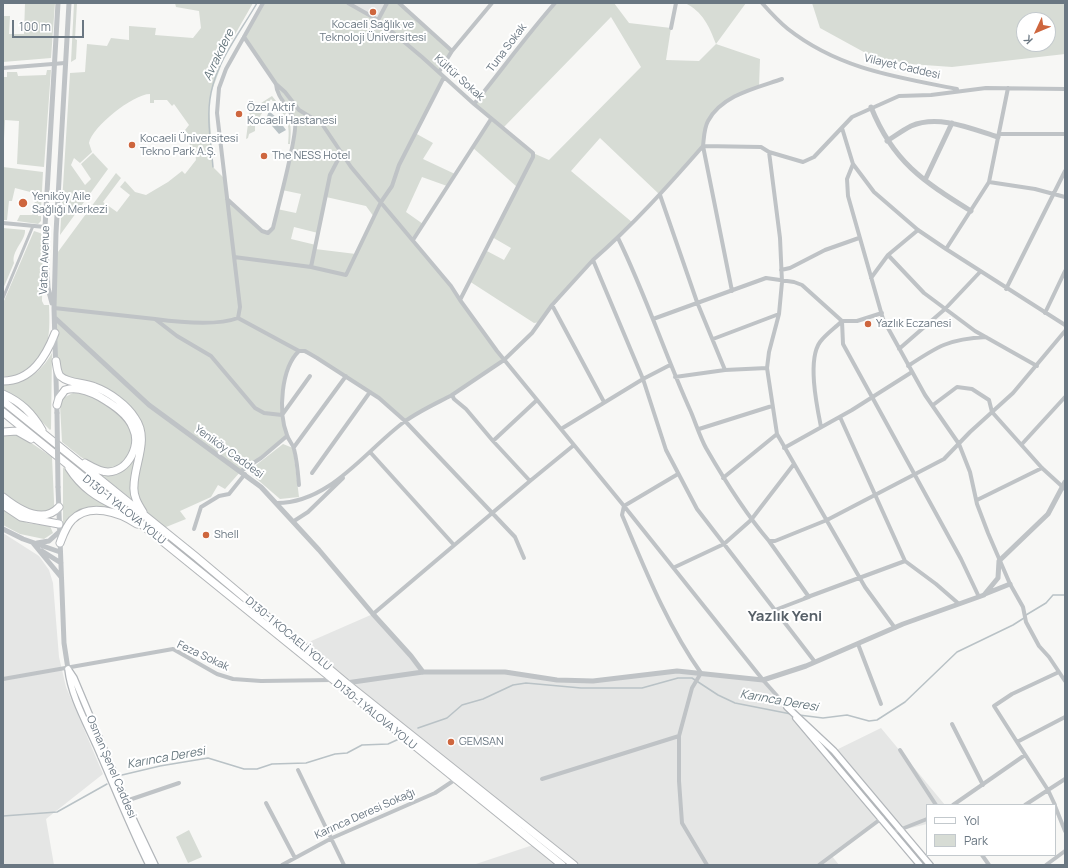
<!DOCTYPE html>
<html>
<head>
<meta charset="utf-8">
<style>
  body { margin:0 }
  #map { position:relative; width:1068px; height:868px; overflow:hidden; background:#f7f7f5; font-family:Manrope,sans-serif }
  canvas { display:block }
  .frame { position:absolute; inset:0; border:4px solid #6a7782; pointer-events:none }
  .legend { position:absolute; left:926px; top:804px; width:130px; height:52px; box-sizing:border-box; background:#fff; border:1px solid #c3c9cd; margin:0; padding:5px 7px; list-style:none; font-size:12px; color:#6a7782 }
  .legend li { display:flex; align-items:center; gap:8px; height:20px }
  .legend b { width:20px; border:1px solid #c3c9cd }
  .north { position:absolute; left:1016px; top:12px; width:40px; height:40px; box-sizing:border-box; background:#fff; border:1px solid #c3c9cd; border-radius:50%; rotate:226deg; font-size:11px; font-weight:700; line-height:16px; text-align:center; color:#6a7782 }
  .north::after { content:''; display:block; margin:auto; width:14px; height:18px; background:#ce663e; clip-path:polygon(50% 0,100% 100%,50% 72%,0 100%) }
  .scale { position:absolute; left:12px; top:20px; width:72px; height:18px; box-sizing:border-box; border:2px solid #6a7782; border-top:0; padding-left:5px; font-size:12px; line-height:14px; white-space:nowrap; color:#6a7782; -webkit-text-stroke:3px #fff; paint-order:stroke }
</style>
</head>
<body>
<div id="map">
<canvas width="1068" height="868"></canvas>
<div class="frame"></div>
<ul class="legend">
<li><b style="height:5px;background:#fff"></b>Yol</li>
<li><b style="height:11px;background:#d7dcd5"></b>Park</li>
</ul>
<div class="north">K</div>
<div class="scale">100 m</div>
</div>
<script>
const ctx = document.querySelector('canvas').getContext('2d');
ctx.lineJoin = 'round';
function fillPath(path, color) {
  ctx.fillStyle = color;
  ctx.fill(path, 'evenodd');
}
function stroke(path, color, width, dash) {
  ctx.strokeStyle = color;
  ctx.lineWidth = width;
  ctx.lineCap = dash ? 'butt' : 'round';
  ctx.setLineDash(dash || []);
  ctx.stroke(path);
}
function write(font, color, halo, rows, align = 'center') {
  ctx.font = font + ' Manrope,sans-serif';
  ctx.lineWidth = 4;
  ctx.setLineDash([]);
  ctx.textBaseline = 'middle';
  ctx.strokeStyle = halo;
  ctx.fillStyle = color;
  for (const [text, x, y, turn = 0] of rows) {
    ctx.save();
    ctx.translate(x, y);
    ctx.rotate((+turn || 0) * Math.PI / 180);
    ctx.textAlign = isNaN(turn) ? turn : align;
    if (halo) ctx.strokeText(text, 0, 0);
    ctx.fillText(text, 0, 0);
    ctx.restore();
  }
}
fillPath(new Path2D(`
  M348,3H387L378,20Z
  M3,533L39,556L49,570L53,583L59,657L66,687L103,774L46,819L54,865H3Z
  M373,614L423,672H505L557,680L593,681L677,671L763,680L828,754L881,728L945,805H927V824L894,832L882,818L832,856L839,865H473L536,844L302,645Z`), '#e5e6e5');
fillPath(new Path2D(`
  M25,3H55L51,58L3,62V16H10L9,34H24Z
  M74,3H77L75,39L77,40L76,59L71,62Z
  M175,3H253L218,64L221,66L211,93L209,105L213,167L224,178L227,199L262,231L268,233L273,228L277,209L296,213L301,194L282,190L294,139L295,123L276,84L244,37L263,3H348L377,20L387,3H399L452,51L439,72L444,77L415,133L433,143L423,159L455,174L447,186L422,177L406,212L423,224L413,240L451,286L504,360L483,375L405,421C374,393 338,366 299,351C288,361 281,394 281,409C281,418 285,428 287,436L241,471L225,489L218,485L211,497L180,511L186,519L161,529L145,515L135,494L141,449L136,419L107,393L65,379L56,361L55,256L116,173L121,178L103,202L117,212L130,195L120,187L125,181L135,192L146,195L168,182L182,171L185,174L196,160L195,150L190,149L189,135L185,130L189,125L174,104L172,106L167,100H154V103H150V94C133,94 92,127 89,143L92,152L80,163L74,158L71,165L85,185L91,179L81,164L93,153L108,169L60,235L70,73L85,72L87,44L107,46L111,38L129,40V26L156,28L155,35L193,38L201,28L199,11L176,7ZM326,197L366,206L374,217L356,254L315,249L316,245L291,239L294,227L318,233Z
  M552,3H614L629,23L671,28L666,60L699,61L716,44C709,26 703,12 685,3H746L716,44L760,59L759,87L735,96L717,110L707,122L703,146L660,195L600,138L571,171L633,223L593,260L540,322L534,323L469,281L485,250L504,260L511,248L492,237L517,187L472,147L491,119L474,104L553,5ZM611,17L641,67L549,160L533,153L503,128Z
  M812,3H1065V54L952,67L882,62L820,28ZM1024,20H1048V44H1024Z
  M47,70H51L44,167L17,164L19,121L5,120L3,157V77H7V72H17L18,76L46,75Z
  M272,96C288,116 293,118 290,144H288C291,121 285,115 271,99L255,124V131L249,134L248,138L246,139L251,101L258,105Z
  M3,167L43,172L41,209L35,208L34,193L15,188L12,201H9L7,220H3Z
  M36,211L38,212V216H41V221L38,224L17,221L20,215H32Z
  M3,228L25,230C26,240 11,251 14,263L3,289Z
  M34,231L43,234L42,301L44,305H49C50,330 51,353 29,369C19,375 14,377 3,376V303Z
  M52,353L51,429L50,430L23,403L3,392V384C26,384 41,372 52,353Z
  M73,393C92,393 126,411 131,432C136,451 121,474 100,467C86,463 74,451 62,442L60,405L63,398Z
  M8,434H18L52,457L54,501V507C38,521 17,503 3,494V436Z
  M283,444L293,448L299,497L280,499L251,474V469Z
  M136,454L135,502L101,475C117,475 129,469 136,454Z
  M63,467L95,499L122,513C89,507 88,502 63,527Z
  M3,510L27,523L50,526L53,533L44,539L20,534L3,525Z
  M189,830L202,857L188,863L176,837Z`), '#d7dcd5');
fillPath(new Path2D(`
  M269,111L278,119L286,130L279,134L266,119Z`), '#b9c2c6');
stroke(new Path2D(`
  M213,167C211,143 206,117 211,93C217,61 241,31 257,3
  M1026,615L1046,603L1053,595H1065
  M799,715L823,718L847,715L869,721L877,720L905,702L957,652L1013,625L1024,618
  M418,728L447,718L462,705L483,699L513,685L526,683L581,688H642L678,678H692L718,695L735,703L791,714
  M122,775L160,766L208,758L244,769H257L272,764L306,763L335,754L347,753L362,745L388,744L399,739
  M3,816L57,812L107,784`), '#b9c2c6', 1.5);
const secondary = new Path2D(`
  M68,669L74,678L135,823L155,865
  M68,669C71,696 86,722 97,747C114,786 130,826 149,865
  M787,707L834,751L930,865
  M796,718L920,865`);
const trunk = new Path2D(`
  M56,361C57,366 57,372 60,376C69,384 84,382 95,387C109,392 127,405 135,418C150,439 134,464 134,486C133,496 138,504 143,512
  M3,381C32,381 46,356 55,333
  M3,394C21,402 32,413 42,430
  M3,401L195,556L346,683L574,865
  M57,405L59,398L65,390C77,386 89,391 100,397C112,404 128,414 133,428C141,445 129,471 108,472C100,472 92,467 85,463
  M3,412L562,865
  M3,432L17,431L31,439
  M69,468C81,487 97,498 118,507
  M3,497C18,509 43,525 59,507
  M3,505L21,517L59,524
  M60,543C63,535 66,526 72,520C89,502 119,512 137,524`);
stroke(secondary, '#b2b6ba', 8);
stroke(trunk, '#b3b6b9', 9);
stroke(new Path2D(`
  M3,298L33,226`), '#bfc3c6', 3);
stroke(new Path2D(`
  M348,3L378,20L422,57L474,104L533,153V157L460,300L497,351L624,506L622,515C645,569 667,625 701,673L692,688L679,736V781L682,823L707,865
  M399,3L452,51
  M762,3C770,12 778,21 788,29C839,69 896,77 957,89
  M378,20L387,3
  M671,28L676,3
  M244,37L276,84L285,92L299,110L322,124L351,167L451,286L460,300
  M3,68L65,63
  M439,72L452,51L492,3
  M474,104C501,71 526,36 555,3
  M842,128L853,164L874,192L918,230L946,249L1065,325
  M999,134H1065
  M769,152L803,162L814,157L852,117L899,96L931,95L986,88L1065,89
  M853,164L847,179L848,196L883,319L925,395L959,444L970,472L977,504L988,533L1010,584L1023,607L1026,622L1039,646L1049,657L1065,681
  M989,182L1035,189L1065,197
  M660,195L697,302L725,370
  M227,199L262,231L268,233L273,228C277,210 298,135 295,122C291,108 277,99 276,84
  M3,223L45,227
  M618,238C646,295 665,355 691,412C696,424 700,437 706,448C725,481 745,513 769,541H775L827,520L944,459L970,432L1013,393L1065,331
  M413,240L491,119
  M946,249L989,182L1008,88
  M888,255L924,293L975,331L1037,366
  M234,257L311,267L330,175L342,152
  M311,267L346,275L381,202L392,186L399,165L444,77
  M781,270L790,268L825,250L859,238
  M871,278L888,255L918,230
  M1006,289L1065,171
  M732,291L703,146C704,138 704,128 708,121C722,95 756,88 782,79
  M552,305L604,402
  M54,308L155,319L177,336L211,356L255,408L264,413L282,415
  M1045,313L1065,271
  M238,318L299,351
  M155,319C177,322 217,326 238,318L240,307L217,113L219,88L226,69L263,3
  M653,319L766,278L794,282L802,285L842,321H857L882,313
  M842,321L843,344L961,559L979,597
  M713,339L779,314
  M899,349L945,309L980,272
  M908,366C938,346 949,339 986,337
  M675,377L725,370L767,368
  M452,395L504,360L532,333L552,305L593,260
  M933,405L957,387L972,389L989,400L992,412L1042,468L1065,489
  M282,415L310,376
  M840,417L905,561L936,584L959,604
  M821,427C817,407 807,360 820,342C826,334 835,328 842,321
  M561,429L643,379L670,365
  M699,429L772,406
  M493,441L530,481L574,445
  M1022,444L1065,397
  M294,447L346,376
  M784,448L852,410L912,372
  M370,452L454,545
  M241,471L261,458L287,436
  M312,473L370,392
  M678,474L624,506L763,680L787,707
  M723,478L777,434
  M299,485C298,473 297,460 294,449C293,444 288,440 287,435C278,412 281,368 299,351H305L317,358L379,398L405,421L515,537L524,558
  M977,500L1042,468
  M277,503C330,503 365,451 404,422C419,411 437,403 452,395L454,399L466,409L493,441L537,400
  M294,521L308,512L343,478
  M194,529L201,507L219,496L229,494L245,474
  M769,541L809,597L775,610
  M675,567L724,544L751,520L794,464
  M805,598L905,561
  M373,614L530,481
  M858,644L881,704
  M815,662L697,509L666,450L643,379L593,260C633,225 668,186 703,146L761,147L769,152L780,238L782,282L779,314L769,352L767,368L777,434L865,587L895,628
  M1059,672L1012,694L994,706L1017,742L1065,717
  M3,679L173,649L217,674L233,679L261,681L332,680
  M952,724L983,785
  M1017,742L1048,790L1055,805
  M900,750L936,805
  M298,770L344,865
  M542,779L679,736
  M126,801L179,783
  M266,803L295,858
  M953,805L1025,755
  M1025,805L1065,779
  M1055,806L1065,831
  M894,832L927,819
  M982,855L989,865
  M282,865L332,838L435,793L456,779
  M819,865L882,818
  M1046,865L1065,851`), '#bfc3c6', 4);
stroke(new Path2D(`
  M871,107C893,162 923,181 971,211
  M887,141C895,136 903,130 911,126C939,114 972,129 998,137
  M925,180L952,123
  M52,303L48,288L45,227L58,3
  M55,318L149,405L261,487L319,550L373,614L411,656L423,672
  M57,413L54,308L56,233L69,3
  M58,487L64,643L68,669
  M3,529L23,539L60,552
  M33,543L61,577
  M37,543L49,541L59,532
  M42,551L61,563
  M985,594L1010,584
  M346,683L423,672H505L557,680L593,681L677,671L763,680L806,666L903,624L984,595L998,578L999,561L1048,514L1065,482`), '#bfc3c6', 5);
stroke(secondary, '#fff', 5.5);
stroke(trunk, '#fff', 7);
stroke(new Path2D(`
  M57,413L58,487`), '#bfc3c6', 5);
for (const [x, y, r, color] of [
  [373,12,4,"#ce663e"],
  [239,114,4,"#ce663e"],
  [132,145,4,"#ce663e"],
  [264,156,4,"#ce663e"],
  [23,203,5,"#ce663e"],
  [868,324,4,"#ce663e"],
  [206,535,4,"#ce663e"],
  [451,742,4,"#ce663e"]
]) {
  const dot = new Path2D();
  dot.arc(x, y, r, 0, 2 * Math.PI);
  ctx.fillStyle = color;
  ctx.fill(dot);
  stroke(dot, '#fff', 1.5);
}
write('11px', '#6a7782', '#fff', [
  ["Kocaeli Sağlık ve",373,25,"center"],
  ["Teknoloji Üniversitesi",373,38,"center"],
  ["Özel Aktif",247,108],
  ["Kocaeli Hastanesi",247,121],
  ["Kocaeli Üniversitesi",140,139],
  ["Tekno Park A.Ş.",140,152],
  ["The NESS Hotel",272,156],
  ["Yeniköy Aile",32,197],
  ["Sağlığı Merkezi",32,210],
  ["Yazlık Eczanesi",876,324],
  ["Shell",214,535],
  ["GEMSAN",459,742]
], 'left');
write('11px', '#6a7782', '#fff', [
  ["Tuna Sokak",507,48,-53],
  ["Vilayet Caddesi",902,67,13],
  ["Kültür Sokak",459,78,42],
  ["Vatan Avenue",45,260,-88],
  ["Yeniköy Caddesi",229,452,36],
  ["D130-1 YALOVA YOLU",124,510,39],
  ["D130-1 KOCAELİ YOLU",288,634,40],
  ["Feza Sokak",203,656,25],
  ["D130-1 YALOVA YOLU",375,715,39],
  ["Osman Şenel Caddesi",111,767,67],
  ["Karınca Deresi Sokağı",365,814,-24]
]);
write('italic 12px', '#66777e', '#fff', [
  ["Avrakdere",219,55,-64],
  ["Karınca Deresi",779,701,10],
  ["Karınca Deresi",166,758,-10]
]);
write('bold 15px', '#576068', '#fff', [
  ["Yazlık Yeni",785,617]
]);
</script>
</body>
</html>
